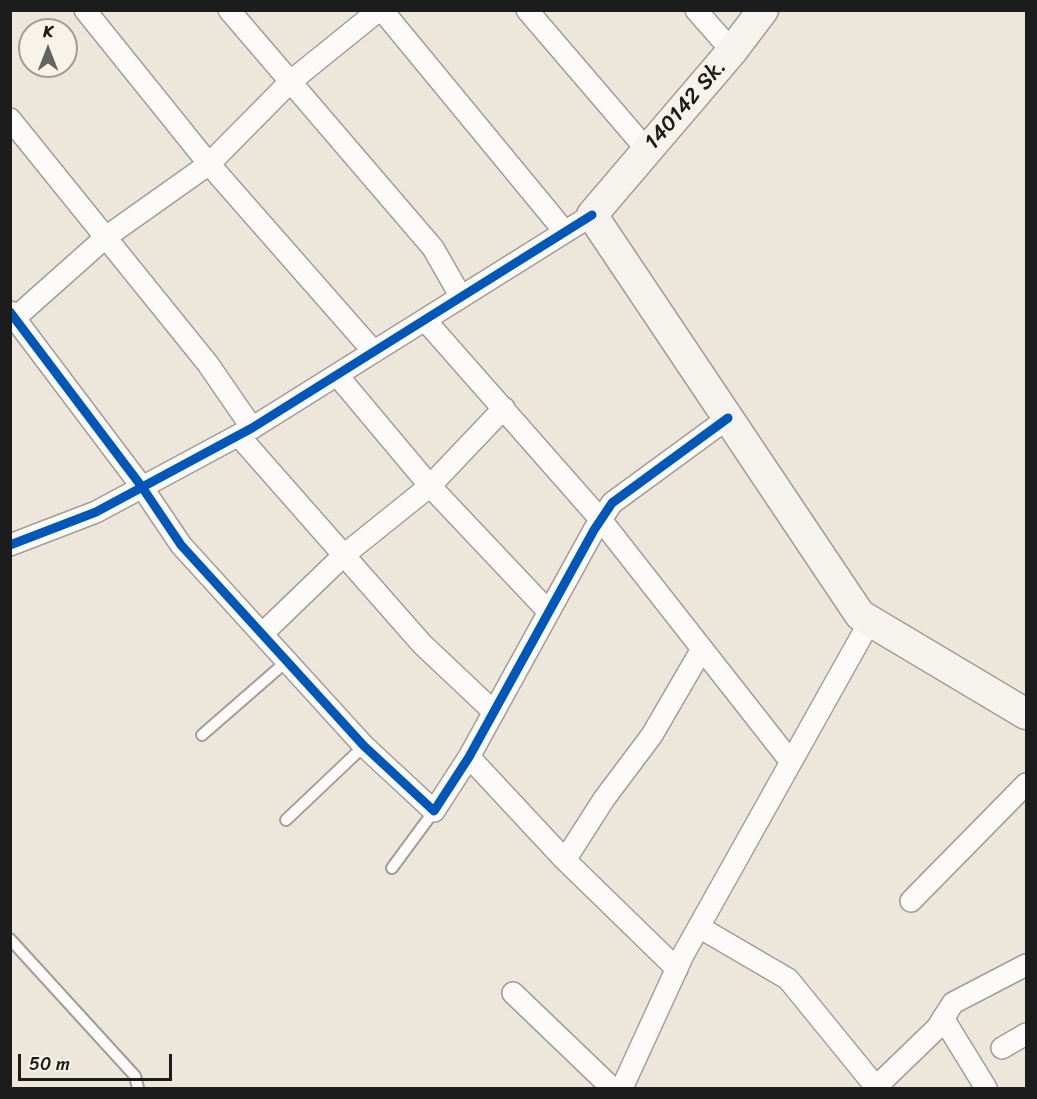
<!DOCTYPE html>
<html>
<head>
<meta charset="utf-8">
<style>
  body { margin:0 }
  #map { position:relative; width:1037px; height:1099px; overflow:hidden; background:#ede6db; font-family:Sriracha,sans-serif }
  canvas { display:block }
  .frame { position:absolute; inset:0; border:12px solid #1c1c1c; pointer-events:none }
  .north { position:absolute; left:18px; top:18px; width:60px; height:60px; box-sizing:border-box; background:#f7f3e8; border:2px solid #9f9d96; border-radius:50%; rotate:0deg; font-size:16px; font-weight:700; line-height:24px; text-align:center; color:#1c1c1c }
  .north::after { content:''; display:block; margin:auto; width:21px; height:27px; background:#65635f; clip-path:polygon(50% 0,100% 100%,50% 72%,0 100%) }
  .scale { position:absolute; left:18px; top:1054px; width:154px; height:27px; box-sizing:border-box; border:3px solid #1c1c1c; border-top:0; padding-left:8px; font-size:18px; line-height:21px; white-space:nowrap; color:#1c1c1c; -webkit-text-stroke:4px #f7f3e8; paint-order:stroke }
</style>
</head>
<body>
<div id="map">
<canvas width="1037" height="1099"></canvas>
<div class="frame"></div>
<div class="north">K</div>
<div class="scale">50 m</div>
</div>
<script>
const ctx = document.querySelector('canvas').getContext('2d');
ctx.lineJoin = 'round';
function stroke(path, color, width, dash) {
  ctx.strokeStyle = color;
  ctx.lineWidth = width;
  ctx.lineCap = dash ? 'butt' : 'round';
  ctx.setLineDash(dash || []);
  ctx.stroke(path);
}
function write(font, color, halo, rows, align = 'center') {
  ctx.font = font + ' Sriracha,sans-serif';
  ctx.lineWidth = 5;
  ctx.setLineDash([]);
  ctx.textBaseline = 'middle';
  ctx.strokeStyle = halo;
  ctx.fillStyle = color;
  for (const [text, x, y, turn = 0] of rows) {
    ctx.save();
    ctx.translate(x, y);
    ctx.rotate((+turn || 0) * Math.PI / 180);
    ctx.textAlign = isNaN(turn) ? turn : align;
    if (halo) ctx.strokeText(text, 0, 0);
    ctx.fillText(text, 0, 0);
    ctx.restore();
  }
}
const lane = new Path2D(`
  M202,735L287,661
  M286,820L364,746
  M392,868L434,811
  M10,939L135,1076L138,1088`);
const street = new Path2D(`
  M85,10L209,164L374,352
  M229,10L433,248L461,297
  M382,10L565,232
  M527,10L647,150
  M696,10L732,51
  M10,119L208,364L252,428
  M10,312L142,487L181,545L364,746L434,811L469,757L594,530L612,503L728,418
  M15,318L106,237L209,164L290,82L379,10
  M425,320L601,520L791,762
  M337,375L430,486L549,612
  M239,436L422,644L494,712
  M10,545L96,512L252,428L592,215
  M262,634L344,555L430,486L504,408
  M469,757L565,860L604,799L652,735L702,649
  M565,860L677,969
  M911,901L1026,784
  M699,927L788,979L876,1087L937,1028L953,1003L1026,965
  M513,993L612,1088
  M943,1018L986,1088
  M1002,1048L1026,1034
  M622,1088L683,955L870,621`);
const secondary = new Path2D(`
  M763,10L732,51L592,215L860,615L1026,714`);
stroke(lane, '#a29d97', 14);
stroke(street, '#a29d97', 24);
stroke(secondary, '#a29d97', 33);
stroke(lane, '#fcfbfa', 10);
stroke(street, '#fcfbfa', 21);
stroke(secondary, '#f6f3ef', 30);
stroke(new Path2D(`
  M10,312L142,487L181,545L364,746L434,811L469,757L594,530L612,503L728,418
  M10,545L96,512L252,428L592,215`), '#0057b8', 9);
write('22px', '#1c1c1c', '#f7f3e8', [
  ["140142 Sk.",686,105,-49]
]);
</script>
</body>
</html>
